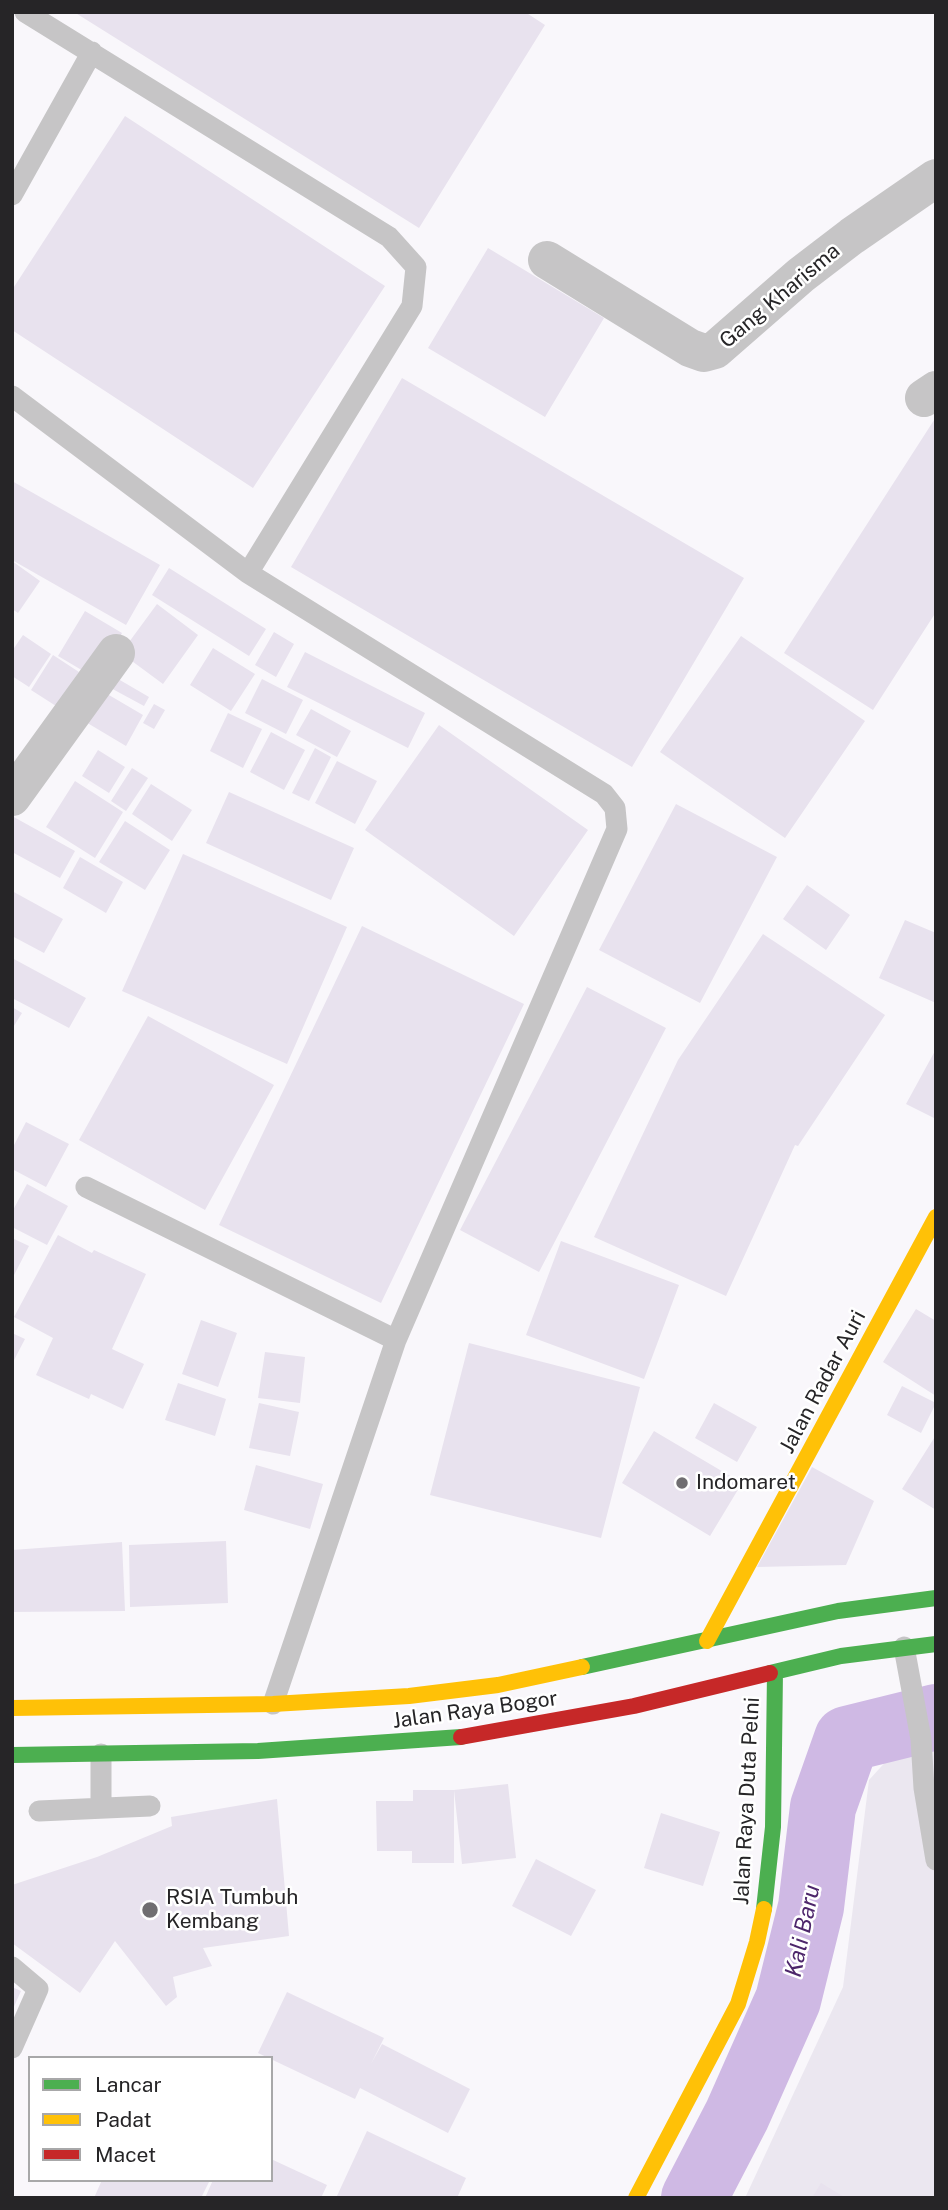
<!DOCTYPE html>
<html>
<head>
<meta charset="utf-8">
<style>
  body { margin:0 }
  #map { position:relative; width:948px; height:2210px; overflow:hidden; background:#f9f7fb; font-family:"Public Sans",sans-serif }
  canvas { display:block }
  .frame { position:absolute; inset:0; border:14px solid #262527; pointer-events:none }
  .legend { position:absolute; left:28px; top:2056px; width:245px; height:126px; box-sizing:border-box; background:#fff; border:2px solid #a8a8a9; margin:0; padding:9px 12px; list-style:none; font-size:21px; color:#262527 }
  .legend li { display:flex; align-items:center; gap:14px; height:35px }
  .legend b { width:35px; border:2px solid #a8a8a9 }
</style>
</head>
<body>
<div id="map">
<canvas width="948" height="2210"></canvas>
<div class="frame"></div>
<ul class="legend">
<li><b style="height:9px;background:#4caf50"></b>Lancar</li>
<li><b style="height:9px;background:#ffc107"></b>Padat</li>
<li><b style="height:9px;background:#c62828"></b>Macet</li>
</ul>
</div>
<script>
const ctx = document.querySelector('canvas').getContext('2d');
ctx.lineJoin = 'round';
function fillPath(path, color) {
  ctx.fillStyle = color;
  ctx.fill(path, 'evenodd');
}
function stroke(path, color, width, dash) {
  ctx.strokeStyle = color;
  ctx.lineWidth = width;
  ctx.lineCap = dash ? 'butt' : 'round';
  ctx.setLineDash(dash || []);
  ctx.stroke(path);
}
function write(font, color, halo, rows, align = 'center') {
  ctx.font = font + ' "Public Sans",sans-serif';
  ctx.lineWidth = 5;
  ctx.setLineDash([]);
  ctx.textBaseline = 'middle';
  ctx.strokeStyle = halo;
  ctx.fillStyle = color;
  for (const [text, x, y, turn = 0] of rows) {
    ctx.save();
    ctx.translate(x, y);
    ctx.rotate((+turn || 0) * Math.PI / 180);
    ctx.textAlign = isNaN(turn) ? turn : align;
    if (halo) ctx.strokeText(text, 0, 0);
    ctx.fillText(text, 0, 0);
    ctx.restore();
  }
}
fillPath(new Path2D(`
  M936,1746V2198H745L843,1987L869,1780L890,1757Z`), '#ebe7f0');
stroke(new Path2D(`
  M694,2198L737,2115L788,2000L811,1907L823,1807L847,1739L936,1717`), '#cfb9e4', 66);
fillPath(new Path2D(`
  M74,12H525L545,25L419,228Z
  M125,116L385,286L253,488L12,330V290Z
  M488,248L604,318L545,417L428,348Z
  M402,378L744,578L632,767L291,567Z
  M936,417V612L873,710L784,653Z
  M12,481L160,565L126,625L12,560Z
  M12,561L40,581L18,613L12,609Z
  M169,568L266,629L249,656L152,595Z
  M157,604L198,635L163,684L121,653Z
  M85,611L122,633L95,678L58,656Z
  M274,632L294,644L276,677L255,665Z
  M23,635L51,654L29,687L12,676V651Z
  M741,636L865,721L785,838L660,752Z
  M213,648L255,674L231,711L190,685Z
  M305,652L425,713L408,748L287,687Z
  M53,655L79,672L56,706L31,690Z
  M113,676L149,697L144,706L107,686Z
  M262,679L303,700L286,734L245,713Z
  M97,688L143,715L126,746L79,718Z
  M154,704L165,710L154,729L143,723Z
  M311,709L351,731L337,757L296,735Z
  M228,713L262,729L243,768L210,751Z
  M439,725L588,830L514,936L365,830Z
  M271,732L305,750L284,790L250,772Z
  M315,748L331,757L309,801L292,793Z
  M98,750L125,767L109,793L82,776Z
  M337,761L377,781L355,824L315,803Z
  M132,768L148,778L126,811L111,801Z
  M75,781L123,812L95,858L46,827Z
  M151,784L192,810L172,841L132,814Z
  M229,792L354,848L331,900L206,843Z
  M676,804L777,857L700,1003L599,950Z
  M12,816L75,851L60,878L12,852Z
  M125,821L170,850L145,890L99,862Z
  M183,854L347,927L287,1064L122,991Z
  M80,857L123,882L106,913L63,888Z
  M807,885L850,915L826,950L783,919Z
  M12,891L63,919L44,953L12,936Z
  M905,920L936,933V1003L879,978Z
  M362,926L524,1004L381,1303L219,1225Z
  M763,934L885,1015L798,1146L795,1145L726,1296L594,1237L678,1060Z
  M12,958L86,998L69,1028L12,998Z
  M587,987L666,1028L539,1272L460,1230Z
  M12,1007L22,1013L12,1029Z
  M148,1016L274,1085L205,1210L79,1140Z
  M936,1049V1119L906,1104Z
  M26,1122L69,1144L46,1187L12,1169V1149Z
  M27,1184L68,1206L47,1245L12,1227V1212Z
  M58,1235L92,1253L94,1250L146,1274L112,1349L144,1364L123,1409L91,1394L89,1399L36,1375L53,1338L14,1317Z
  M12,1238L29,1246L12,1279Z
  M561,1241L679,1285L644,1379L526,1335Z
  M916,1309L936,1321V1396L883,1362Z
  M201,1320L237,1333L218,1387L182,1374Z
  M12,1333L25,1339L12,1364Z
  M469,1343L640,1387L601,1538L430,1495Z
  M265,1352L305,1357L300,1403L258,1398Z
  M178,1383L226,1399L215,1436L165,1420Z
  M902,1386L936,1403L921,1433L887,1415Z
  M259,1403L299,1412L290,1456L249,1448Z
  M714,1403L757,1427L737,1462L695,1438Z
  M654,1431L742,1483L710,1536L622,1483Z
  M936,1435V1510L902,1489Z
  M256,1465L323,1484L310,1529L244,1510Z
  M812,1467L874,1501L846,1565L757,1567Z
  M226,1541L228,1603L130,1607L129,1545Z
  M122,1542L125,1611L12,1612V1550Z
  M508,1784L516,1858L462,1864L454,1790V1863H412V1851H377L376,1801H413V1790H454Z
  M277,1799L289,1936L203,1948L212,1966L173,1977L177,1997L166,2006L115,1941L80,1993L12,1943V1885L97,1857L172,1826L171,1817Z
  M661,1813L720,1832L703,1886L644,1868Z
  M536,1859L596,1890L571,1936L512,1906Z
  M12,1987L21,1991L12,2011Z
  M287,1992L384,2038L371,2064L382,2044L470,2089L448,2133L360,2088L355,2099L258,2053Z
  M367,2131L466,2178L457,2198H336Z
  M271,2159L327,2185L321,2198H205L213,2180H271Z
  M102,2180H210L201,2198H94Z
  M821,2183L846,2198H812Z`), '#e8e2ee');
stroke(new Path2D(`
  M25,12L389,237L416,267L412,306L248,573
  M12,195L92,52
  M12,396L248,573L604,794L615,808L617,829L396,1340L273,1704
  M86,1187L396,1340
  M904,1647L921,1739L924,1788L936,1860
  M101,1808V1754
  M39,1811L150,1806
  M12,1967L38,1989L12,2048`), '#c6c5c6', 21);
stroke(new Path2D(`
  M547,260L690,348L704,353L715,350L801,275L852,236L936,178
  M924,398L936,390
  M12,797L116,653`), '#c6c5c6', 38);
stroke(new Path2D(`
  M582,1667L838,1611L936,1598
  M770,1673L841,1656L936,1644
  M12,1755L258,1751L461,1737
  M764,1909L773,1827L775,1672`), '#4caf50', 16);
stroke(new Path2D(`
  M707,1641L936,1217
  M12,1708L273,1704L409,1696L498,1685L582,1667
  M636,2198L738,2004L757,1942L764,1909`), '#ffc107', 16);
stroke(new Path2D(`
  M461,1737L634,1706L770,1673`), '#c62828', 16);
for (const [x, y, r, color] of [
  [682,1483,7,"#706e71"],
  [150,1910,9,"#706e71"]
]) {
  const dot = new Path2D();
  dot.arc(x, y, r, 0, 2 * Math.PI);
  ctx.fillStyle = color;
  ctx.fill(dot);
  stroke(dot, '#fff', 2.5);
}
write('21px', '#262527', '#fff', [
  ["Gang Kharisma",780,296,-40],
  ["Jalan Radar Auri",823,1382,-62],
  ["Jalan Raya Bogor",475,1710,-8],
  ["Jalan Raya Duta Pelni",747,1801,-87]
]);
write('21px', '#262527', '#fff', [
  ["Indomaret",696,1483],
  ["RSIA Tumbuh",166,1898],
  ["Kembang",166,1922]
], 'left');
write('italic 23px', '#4d266b', '#fff', [
  ["Kali Baru",803,1931,-78]
]);
</script>
</body>
</html>
